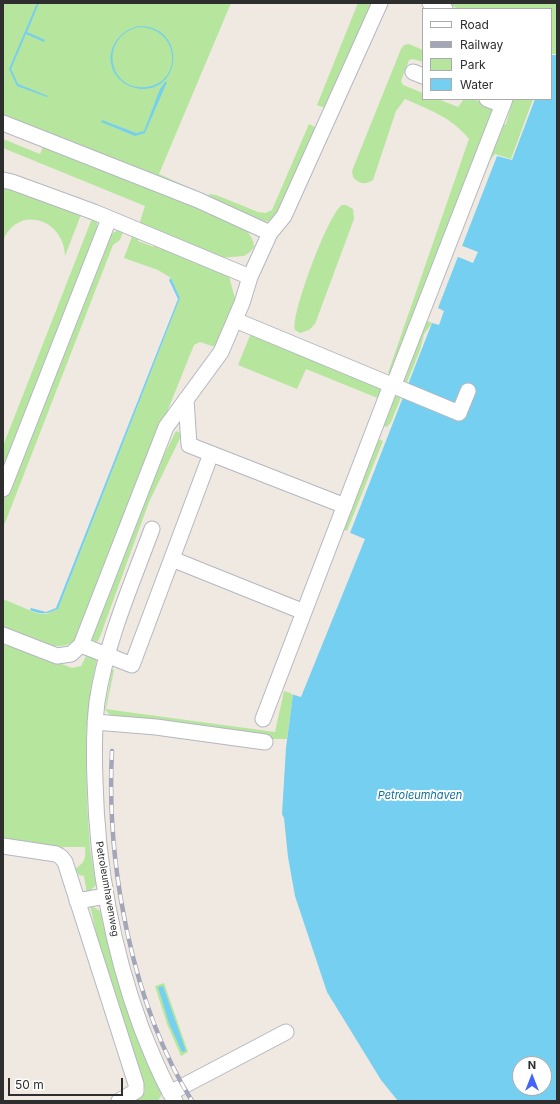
<!DOCTYPE html>
<html>
<head>
<meta charset="utf-8">
<style>
  body { margin:0 }
  #map { position:relative; width:560px; height:1104px; overflow:hidden; background:#efe9e1; font-family:Inter,sans-serif }
  canvas { display:block }
  .frame { position:absolute; inset:0; border:4px solid #2e2e2e; pointer-events:none }
  .legend { position:absolute; left:422px; top:8px; width:130px; height:92px; box-sizing:border-box; background:#fff; border:1px solid #ababab; margin:0; padding:5px 7px; list-style:none; font-size:12px; color:#2e2e2e }
  .legend li { display:flex; align-items:center; gap:8px; height:20px }
  .legend b { width:20px; border:1px solid #ababab }
  .north { position:absolute; left:512px; top:1056px; width:40px; height:40px; box-sizing:border-box; background:#fff; border:1px solid #ababab; border-radius:50%; rotate:0deg; font-size:11px; font-weight:700; line-height:16px; text-align:center; color:#2e2e2e }
  .north::after { content:''; display:block; margin:auto; width:14px; height:18px; background:#4264fb; clip-path:polygon(50% 0,100% 100%,50% 72%,0 100%) }
  .scale { position:absolute; left:8px; top:1078px; width:115px; height:18px; box-sizing:border-box; border:2px solid #2e2e2e; border-top:0; padding-left:5px; font-size:12px; line-height:14px; white-space:nowrap; color:#2e2e2e; -webkit-text-stroke:3px #fff; paint-order:stroke }
</style>
</head>
<body>
<div id="map">
<canvas width="560" height="1104"></canvas>
<div class="frame"></div>
<ul class="legend">
<li><b style="height:5px;background:#fff"></b>Road</li>
<li><b style="height:5px;background:#a3a6b8"></b>Railway</li>
<li><b style="height:11px;background:#b6e59e"></b>Park</li>
<li><b style="height:11px;background:#75cff0"></b>Water</li>
</ul>
<div class="north">N</div>
<div class="scale">50 m</div>
</div>
<script>
const ctx = document.querySelector('canvas').getContext('2d');
ctx.lineJoin = 'round';
function fillPath(path, color) {
  ctx.fillStyle = color;
  ctx.fill(path, 'evenodd');
}
function stroke(path, color, width, dash) {
  ctx.strokeStyle = color;
  ctx.lineWidth = width;
  ctx.lineCap = dash ? 'butt' : 'round';
  ctx.setLineDash(dash || []);
  ctx.stroke(path);
}
function write(font, color, halo, rows, align = 'center') {
  ctx.font = font + ' Inter,sans-serif';
  ctx.lineWidth = 4;
  ctx.setLineDash([]);
  ctx.textBaseline = 'middle';
  ctx.strokeStyle = halo;
  ctx.fillStyle = color;
  for (const [text, x, y, turn = 0] of rows) {
    ctx.save();
    ctx.translate(x, y);
    ctx.rotate((+turn || 0) * Math.PI / 180);
    ctx.textAlign = isNaN(turn) ? turn : align;
    if (halo) ctx.strokeText(text, 0, 0);
    ctx.fillText(text, 0, 0);
    ctx.restore();
  }
}
fillPath(new Path2D(`
  M3,3H231L159,174L188,187L183,189L3,118Z
  M358,3H373L328,109L317,105Z
  M444,3H557V54H551V9H459Z
  M409,44L423,50V62L413,59L409,60L401,81L403,85L423,93V99H438L458,107L464,99C474,99 487,102 494,110L393,375L388,373L469,139C451,117 430,110 405,99L396,111L373,180C366,185 358,184 353,177L352,171L401,49L404,45Z
  M513,99H533L511,159L495,154L491,159C468,212 449,267 427,321L432,323L424,334L420,350L391,422L387,427L383,426L376,438L383,441L347,531L342,529L341,531L338,530L392,392L398,382L405,379L411,363L407,361L452,241L497,132H501L503,125L506,124Z
  M309,124L319,129L281,210L271,221L261,222L208,197L209,194L216,195L258,212L265,213L272,210Z
  M3,139L40,154L44,145L168,195L243,227C248,232 254,239 254,247L250,252L244,256L218,258L139,225L145,206L3,148Z
  M3,185L82,212L65,256C64,217 16,205 3,241Z
  M342,205H346L353,209L354,219L315,324L309,330L300,333L295,330C290,316 329,212 342,205Z
  M93,216L96,217L99,236L3,478V446Z
  M121,228L124,229L120,240L113,245L3,528V499L107,237Z
  M133,234L139,237L138,241L154,247L155,244L229,276L235,299L215,347L200,342L194,345L75,640C59,656 21,636 3,629V599L36,613L46,614L58,609L180,298L171,278L158,270L124,258Z
  M251,333L385,386L380,399L306,369L297,389L238,365Z
  M176,431L182,434L149,502L101,634L98,641L95,642L92,639L95,631L159,465Z
  M3,641L72,668L81,666L86,656L88,655L97,659L91,687L86,736L87,804L90,848L96,885L87,894L84,876L79,875L75,869C85,862 86,859 85,847H63V852L3,842Z
  M112,669L114,670L106,709L127,712L275,732L284,691L293,694L287,739H267L112,718L105,709Z
  M90,905L100,911C114,975 134,1035 162,1094L158,1101H128L145,1091L100,951Z
  M164,983L188,1052L181,1056L167,1024L155,986Z`), '#b6e59e');
fillPath(new Path2D(`
  M37,3H39L27,32L45,40L44,42L26,34L11,69L18,84L48,96L47,97L17,86L9,69Z
  M139,26C186,26 183,91 141,89C133,88 125,85 119,79C101,59 114,31 139,26ZM139,27C180,27 184,83 146,87C107,91 99,36 139,27Z
  M552,55H557V1101H398L381,1080L327,992L295,896L288,857L284,818L282,814L286,748L293,694L350,533L432,323L439,325L444,311L438,308L497,156L512,160L535,99H551ZM520,1064H544V1088H520Z
  M165,82H167L145,133L135,136L101,122L102,120L136,133L144,131L160,89Z
  M171,278L180,298L58,609C47,614 41,615 30,610L31,608L46,612L56,608L178,299L169,280Z
  M163,986L186,1051L182,1052L169,1023L158,987Z`), '#75cff0');
fillPath(new Path2D(`
  M460,245L478,252L473,263L456,256Z
  M348,532L365,539L301,697L291,694Z`), '#efe9e1');
const minor = new Path2D(`
  M430,3L445,9
  M413,72L423,76
  M487,99L503,105
  M3,123L198,200L270,233
  M3,180L12,182L94,212L250,277
  M235,320L459,413L468,391
  M186,399L189,445L345,506
  M3,489L109,219
  M152,529C131,586 106,642 97,702C94,728 94,755 95,781C97,865 112,948 141,1027C151,1052 161,1078 175,1101
  M172,559L304,612
  M3,635L57,656L71,654L81,645L166,427L221,352L242,303L250,277L270,233L284,216L380,3
  M81,645L132,665L211,454
  M263,719L391,385L396,379L505,99
  M95,722L156,727L265,742
  M3,846L56,854L61,857L65,862L136,1084V1091L119,1101
  M77,901L106,896
  M170,1093L286,1032`);
stroke(minor, '#b4b7c1', 17);
stroke(minor, '#fff', 15);
const rail = new Path2D(`
  M112,751C106,864 132,1005 192,1101`);
stroke(rail, '#a3a6b8', 4.5);
stroke(rail, '#fff', 3, [9]);
write('10px', '#2e2e2e', '#fff', [
  ["Petroleumhavenweg",107,889,80]
]);
write('italic 11px', '#0d6fa3', '#fff', [
  ["Petroleumhaven",420,796]
]);
</script>
</body>
</html>
